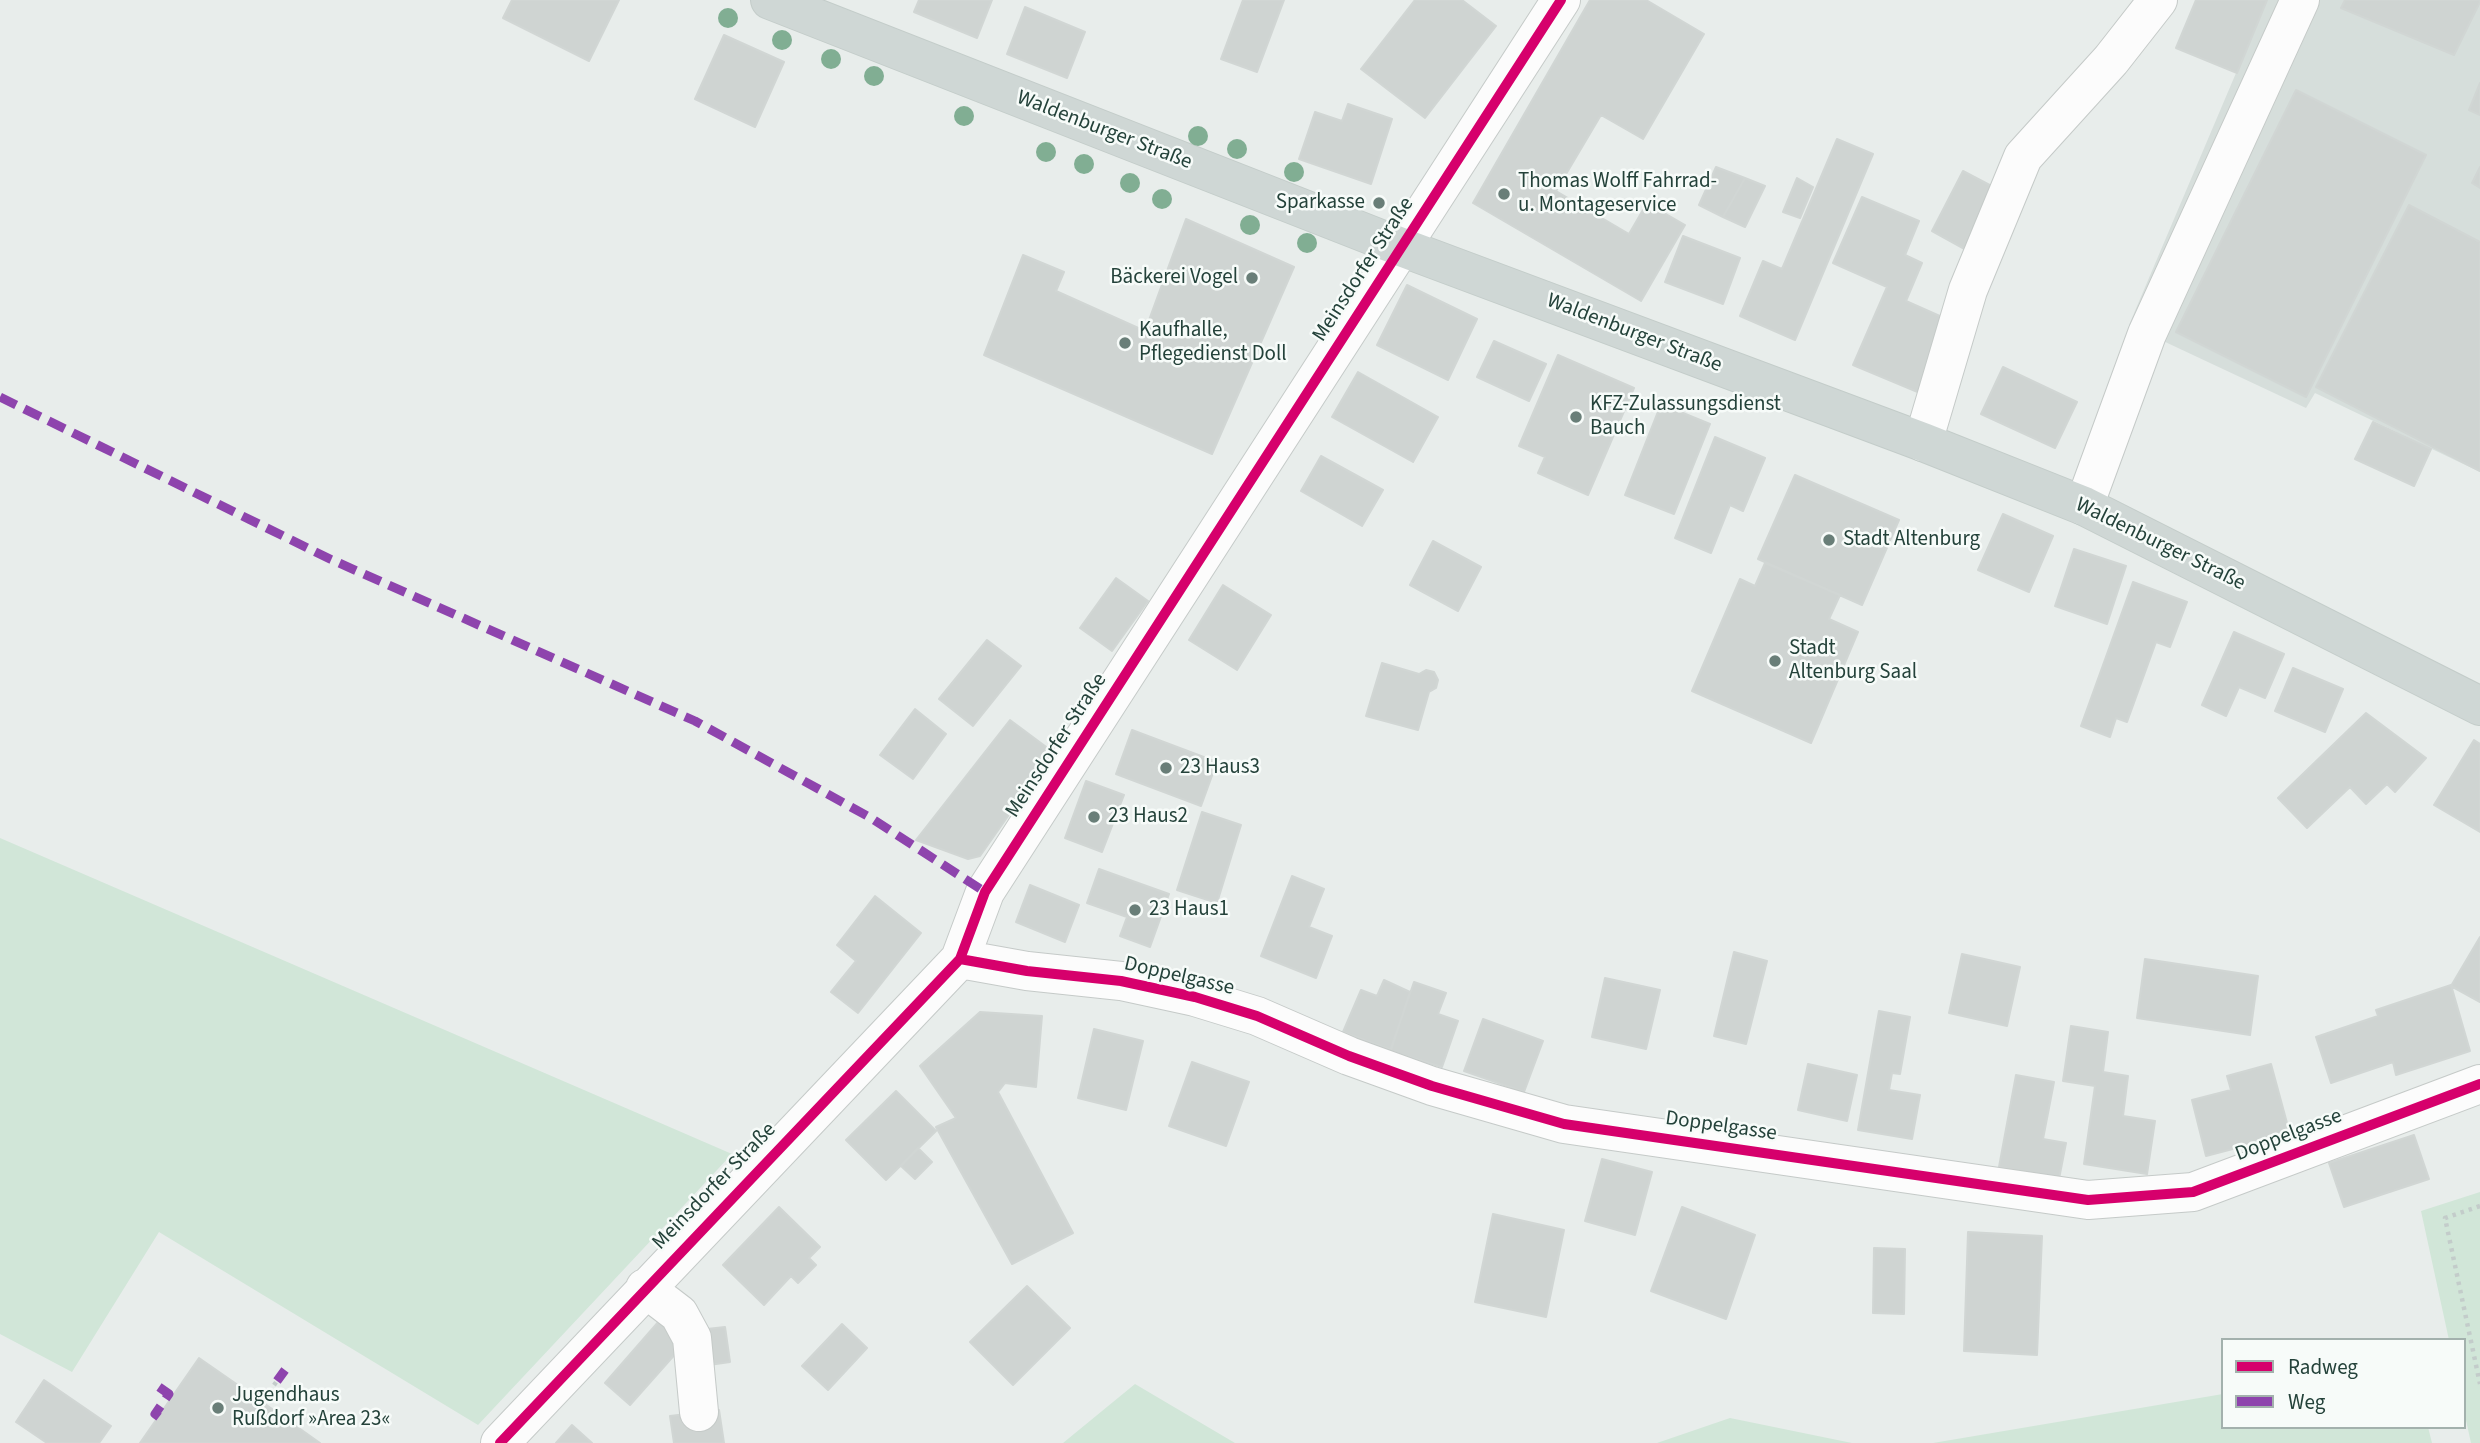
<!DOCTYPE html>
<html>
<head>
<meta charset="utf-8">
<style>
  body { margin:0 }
  #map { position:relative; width:2480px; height:1443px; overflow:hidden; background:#e8edeb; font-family:"Source Sans 3",sans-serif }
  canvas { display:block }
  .legend { position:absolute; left:2221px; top:1338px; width:245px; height:91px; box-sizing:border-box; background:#f7fbf9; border:2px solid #a3b1ad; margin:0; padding:9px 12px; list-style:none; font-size:21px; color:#24423a }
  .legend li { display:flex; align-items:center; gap:14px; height:35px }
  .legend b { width:35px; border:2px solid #a3b1ad }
</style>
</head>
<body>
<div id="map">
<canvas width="2480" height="1443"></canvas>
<ul class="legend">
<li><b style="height:9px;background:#d6006c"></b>Radweg</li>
<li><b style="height:9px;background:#8e44ad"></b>Weg</li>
</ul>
</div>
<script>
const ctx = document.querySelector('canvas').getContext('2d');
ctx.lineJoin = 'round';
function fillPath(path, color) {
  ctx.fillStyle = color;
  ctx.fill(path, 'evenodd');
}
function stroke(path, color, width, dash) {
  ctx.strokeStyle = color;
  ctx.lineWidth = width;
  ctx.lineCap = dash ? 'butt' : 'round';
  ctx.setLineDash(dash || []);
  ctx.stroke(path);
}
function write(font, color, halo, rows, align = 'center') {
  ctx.font = font + ' "Source Sans 3",sans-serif';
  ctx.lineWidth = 5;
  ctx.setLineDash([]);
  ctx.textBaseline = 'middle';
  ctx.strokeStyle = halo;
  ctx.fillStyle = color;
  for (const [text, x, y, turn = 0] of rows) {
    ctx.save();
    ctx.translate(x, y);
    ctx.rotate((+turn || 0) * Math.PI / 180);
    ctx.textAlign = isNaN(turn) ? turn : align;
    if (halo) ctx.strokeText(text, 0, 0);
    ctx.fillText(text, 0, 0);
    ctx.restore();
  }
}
fillPath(new Path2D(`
  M2267,0H2480V472L2315,393L2306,408L2129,325Z`), '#d6dedb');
fillPath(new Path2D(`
  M0,838L635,1112L732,1154L478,1425L159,1232L72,1372L0,1334Z
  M2480,1192V1443H2471L2464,1411V1340H2449L2421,1211Z
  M1135,1384L1235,1443H1063Z
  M2223,1394V1427H2428L2432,1443H1933Z
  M1730,1418L1852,1443H1657Z`), '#d1e6d8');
const building = new Path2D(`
  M512,0H619L589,61L503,18Z
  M919,0H992L977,38L914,12Z
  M1243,0H1284L1257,72L1221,59Z
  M1415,0H1462L1496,26L1425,118L1361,69Z
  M1590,0H1646L1704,34L1643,139L1601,115L1556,191L1629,234L1647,203L1685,225L1641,301L1473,203Z
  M2196,0H2267L2237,73L2176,48Z
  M2345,0H2480V2L2454,55L2341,8Z
  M1025,7L1085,32L1067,78L1007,54Z
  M724,35L784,62L755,127L695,99Z
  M2480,83V115L2469,110Z
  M2296,90L2426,155L2306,397L2176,332Z
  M1348,104L1392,119L1371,184L1299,159L1315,112L1342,121Z
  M1837,139L1873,154L1795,340L1740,316L1763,261L1782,269Z
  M1716,167L1745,178L1723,217L1699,205Z
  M2480,167V188L2472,183Z
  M1963,171L2001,191L1970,252L1932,231Z
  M1745,178L1765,186L1745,227L1723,217Z
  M1797,178L1813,187L1800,218L1783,212Z
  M1862,197L1919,221L1905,255L1922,263L1906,301L1951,321L1920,393L1853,365L1887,287L1833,263Z
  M2409,205L2480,242V471L2316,387Z
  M1186,219L1294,267L1212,454L984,355L1023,255L1064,272L1056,291L1145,331Z
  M1683,236L1740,258L1723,304L1665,282Z
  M1407,285L1477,319L1448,380L1377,345Z
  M1494,341L1546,364L1529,401L1477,377Z
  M1558,355L1634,388L1588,495L1538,473L1545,457L1519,446Z
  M2003,367L2077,402L2055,448L1981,414Z
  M1358,372L1438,417L1413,462L1332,417Z
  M1661,404L1710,424L1674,514L1625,495Z
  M2373,422L2431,449L2414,486L2355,459Z
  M1715,437L1765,458L1743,511L1730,505L1711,553L1675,538Z
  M1321,456L1383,490L1362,526L1301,491Z
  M1795,475L1899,520L1862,605L1758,559Z
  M2003,514L2053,536L2029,592L1978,570Z
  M1433,541L1481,567L1458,611L1410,585Z
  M2074,549L2126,566L2107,624L2055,606Z
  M1765,563L1840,595L1829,619L1858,632L1811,743L1692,691L1740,579L1755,586Z
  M1116,578L1148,601L1112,651L1080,628Z
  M2133,582L2187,602L2170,647L2156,642L2127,722L2116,718L2110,737L2081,726Z
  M1223,585L1271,615L1237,670L1189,640Z
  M2234,632L2284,654L2265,698L2239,687L2226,716L2202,705Z
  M987,640L1021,666L973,726L939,699Z
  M1382,663L1419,674L1426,670L1434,672L1438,680L1436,688L1429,692L1418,730L1366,716Z
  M2293,668L2343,689L2325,732L2275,711Z
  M915,709L946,734L913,779L880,755Z
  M2366,713L2426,758L2395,792L2387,784L2366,804L2350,787L2307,828L2278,798Z
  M1010,720L1053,752L980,856L968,859L916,840Z
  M1132,730L1217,762L1201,806L1116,774Z
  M2474,740L2480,744V832L2434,805Z
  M1086,781L1124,795L1102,852L1065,838Z
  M1202,812L1241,825L1217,903L1177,890Z
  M1099,869L1169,894L1150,947L1120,936L1127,917L1087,903Z
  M1292,876L1324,889L1309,927L1332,936L1316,978L1261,956Z
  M1030,885L1079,905L1065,942L1016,922Z
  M875,896L921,933L858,1013L831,992L856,961L837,945Z
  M2480,937V1002L2451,986Z
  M1734,952L1767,961L1746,1044L1714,1036Z
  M1962,954L2020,967L2007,1026L1949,1013Z
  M2145,959L2258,976L2250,1035L2137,1018Z
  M1605,978L1660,990L1646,1049L1592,1037Z
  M1384,980L1410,992L1391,1050L1343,1032L1361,990L1377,996Z
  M1414,982L1446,993L1438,1014L1458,1021L1442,1067L1390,1051Z
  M2451,985L2470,1051L2396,1075L2393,1062L2331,1083L2316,1037L2378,1016L2376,1010Z
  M1879,1011L1910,1017L1900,1074L1892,1073L1889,1090L1920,1095L1912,1139L1858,1130Z
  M980,1012L1042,1016L1036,1087L1005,1083L998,1092L1073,1233L1012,1264L936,1127L956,1118L920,1066Z
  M1483,1019L1543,1041L1524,1092L1464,1071Z
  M2071,1026L2108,1032L2103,1072L2128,1076L2123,1116L2155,1121L2147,1174L2084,1164L2095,1086L2063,1081Z
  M1094,1029L1143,1041L1126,1110L1078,1098Z
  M1192,1062L1249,1082L1226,1146L1169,1126Z
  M1808,1064L1857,1075L1847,1121L1798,1110Z
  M2271,1064L2290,1134L2206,1156L2192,1100L2231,1090L2227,1076Z
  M2016,1075L2054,1082L2043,1139L2066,1143L2059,1179L1999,1167Z
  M896,1091L936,1131L886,1180L846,1140Z
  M2414,1135L2429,1179L2344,1207L2329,1163Z
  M918,1148L932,1162L915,1179L901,1166Z
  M1602,1159L1652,1172L1635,1235L1585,1221Z
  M779,1207L820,1247L809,1258L816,1265L798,1283L791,1276L764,1305L723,1265Z
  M1682,1207L1755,1235L1726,1319L1651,1291Z
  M1493,1214L1564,1230L1546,1317L1475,1302Z
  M1968,1232L2042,1236L2037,1355L1964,1351Z
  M1874,1248L1905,1249L1904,1314L1873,1313Z
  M1027,1286L1070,1328L1013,1385L970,1342Z
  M660,1320L685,1343L630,1405L605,1383Z
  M842,1324L867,1348L828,1390L802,1366Z
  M725,1327L730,1362L702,1366L698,1330Z
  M199,1358L258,1399L320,1443H140Z
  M44,1380L111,1426L99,1443H47L16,1422Z
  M719,1410L724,1443H674L670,1416Z
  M572,1425L592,1443H556Z`);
fillPath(building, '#cfd4d2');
stroke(building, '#d1d6d4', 2);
const minor = new Path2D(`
  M1923,442L1968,290L2023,157L2111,60L2158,0
  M2084,506L2147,334L2300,0
  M960,959L1027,971L1121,981L1195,997L1257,1016L1349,1056L1432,1086L1564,1124L2088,1200L2193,1192L2480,1084
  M645,1288L679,1314L692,1338L699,1412
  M500,1443L960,959L985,892L1561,0`);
const major = new Path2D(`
  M770,0L1401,247L1923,442L2084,506L2480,706`);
stroke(minor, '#c5cac8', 40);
stroke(major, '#c3ccc9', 40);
stroke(new Path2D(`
  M2480,1206L2445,1218L2480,1384
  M269,1392L277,1381`), '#c3ccca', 4.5, [3.5, 5]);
stroke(minor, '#fcfcfc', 38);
stroke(major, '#cfd7d5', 38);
stroke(new Path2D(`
  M0,397L330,559L695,721L871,818L985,892
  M277,1381L285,1370
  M159,1387L169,1394L155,1414L159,1417
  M258,1399L269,1392`), '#8e44ad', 9, [18, 9]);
stroke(new Path2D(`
  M960,959L1027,971L1121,981L1195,997L1257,1016L1349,1056L1432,1086L1564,1124L2088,1200L2193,1192L2480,1084
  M500,1443L960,959L985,892L1561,0`), '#d6006c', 10);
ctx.fillStyle = '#81ae93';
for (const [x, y] of [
  [728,18],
  [782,40],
  [831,59],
  [874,76],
  [964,116],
  [1198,136],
  [1237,149],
  [1046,152],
  [1084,164],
  [1294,172],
  [1130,183],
  [1162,199],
  [1250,225],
  [1307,243]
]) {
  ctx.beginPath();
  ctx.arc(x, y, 10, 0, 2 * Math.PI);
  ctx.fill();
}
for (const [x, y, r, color] of [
  [1504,194,7,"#697e78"],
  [1379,203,7,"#697e78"],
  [1252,278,7,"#697e78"],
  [1125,343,7,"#697e78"],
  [1576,417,7,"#697e78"],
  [1829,540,7,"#697e78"],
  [1775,661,7,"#697e78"],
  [1166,768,7,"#697e78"],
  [1094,817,7,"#697e78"],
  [1135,910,7,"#697e78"],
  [218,1408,7,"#697e78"]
]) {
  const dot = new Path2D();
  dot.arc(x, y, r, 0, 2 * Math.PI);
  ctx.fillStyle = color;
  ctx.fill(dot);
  stroke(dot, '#f7fbf9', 2.5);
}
write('21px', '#24423a', '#f7fbf9', [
  ["Waldenburger Straße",1104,131,21],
  ["Meinsdorfer Straße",1364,270,-57],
  ["Waldenburger Straße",1634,334,21],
  ["Waldenburger Straße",2160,545,26],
  ["Meinsdorfer Straße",1057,746,-57],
  ["Doppelgasse",1179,977,13],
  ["Doppelgasse",1721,1127,8],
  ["Doppelgasse",2289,1136,-21],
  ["Meinsdorfer Straße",715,1187,-46]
]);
write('21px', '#24423a', '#f7fbf9', [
  ["Thomas Wolff Fahrrad-",1518,182],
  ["u. Montageservice",1518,206],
  ["Sparkasse",1365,203,"right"],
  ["Bäckerei Vogel",1238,278,"right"],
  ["Kaufhalle,",1139,331],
  ["Pflegedienst Doll",1139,355],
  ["KFZ-Zulassungsdienst",1590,405],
  ["Bauch",1590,429],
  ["Stadt Altenburg",1843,540],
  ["Stadt",1789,649],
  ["Altenburg Saal",1789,673],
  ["23 Haus3",1180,768],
  ["23 Haus2",1108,817],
  ["23 Haus1",1149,910],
  ["Jugendhaus",232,1396],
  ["Rußdorf »Area 23«",232,1420]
], 'left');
</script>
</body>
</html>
